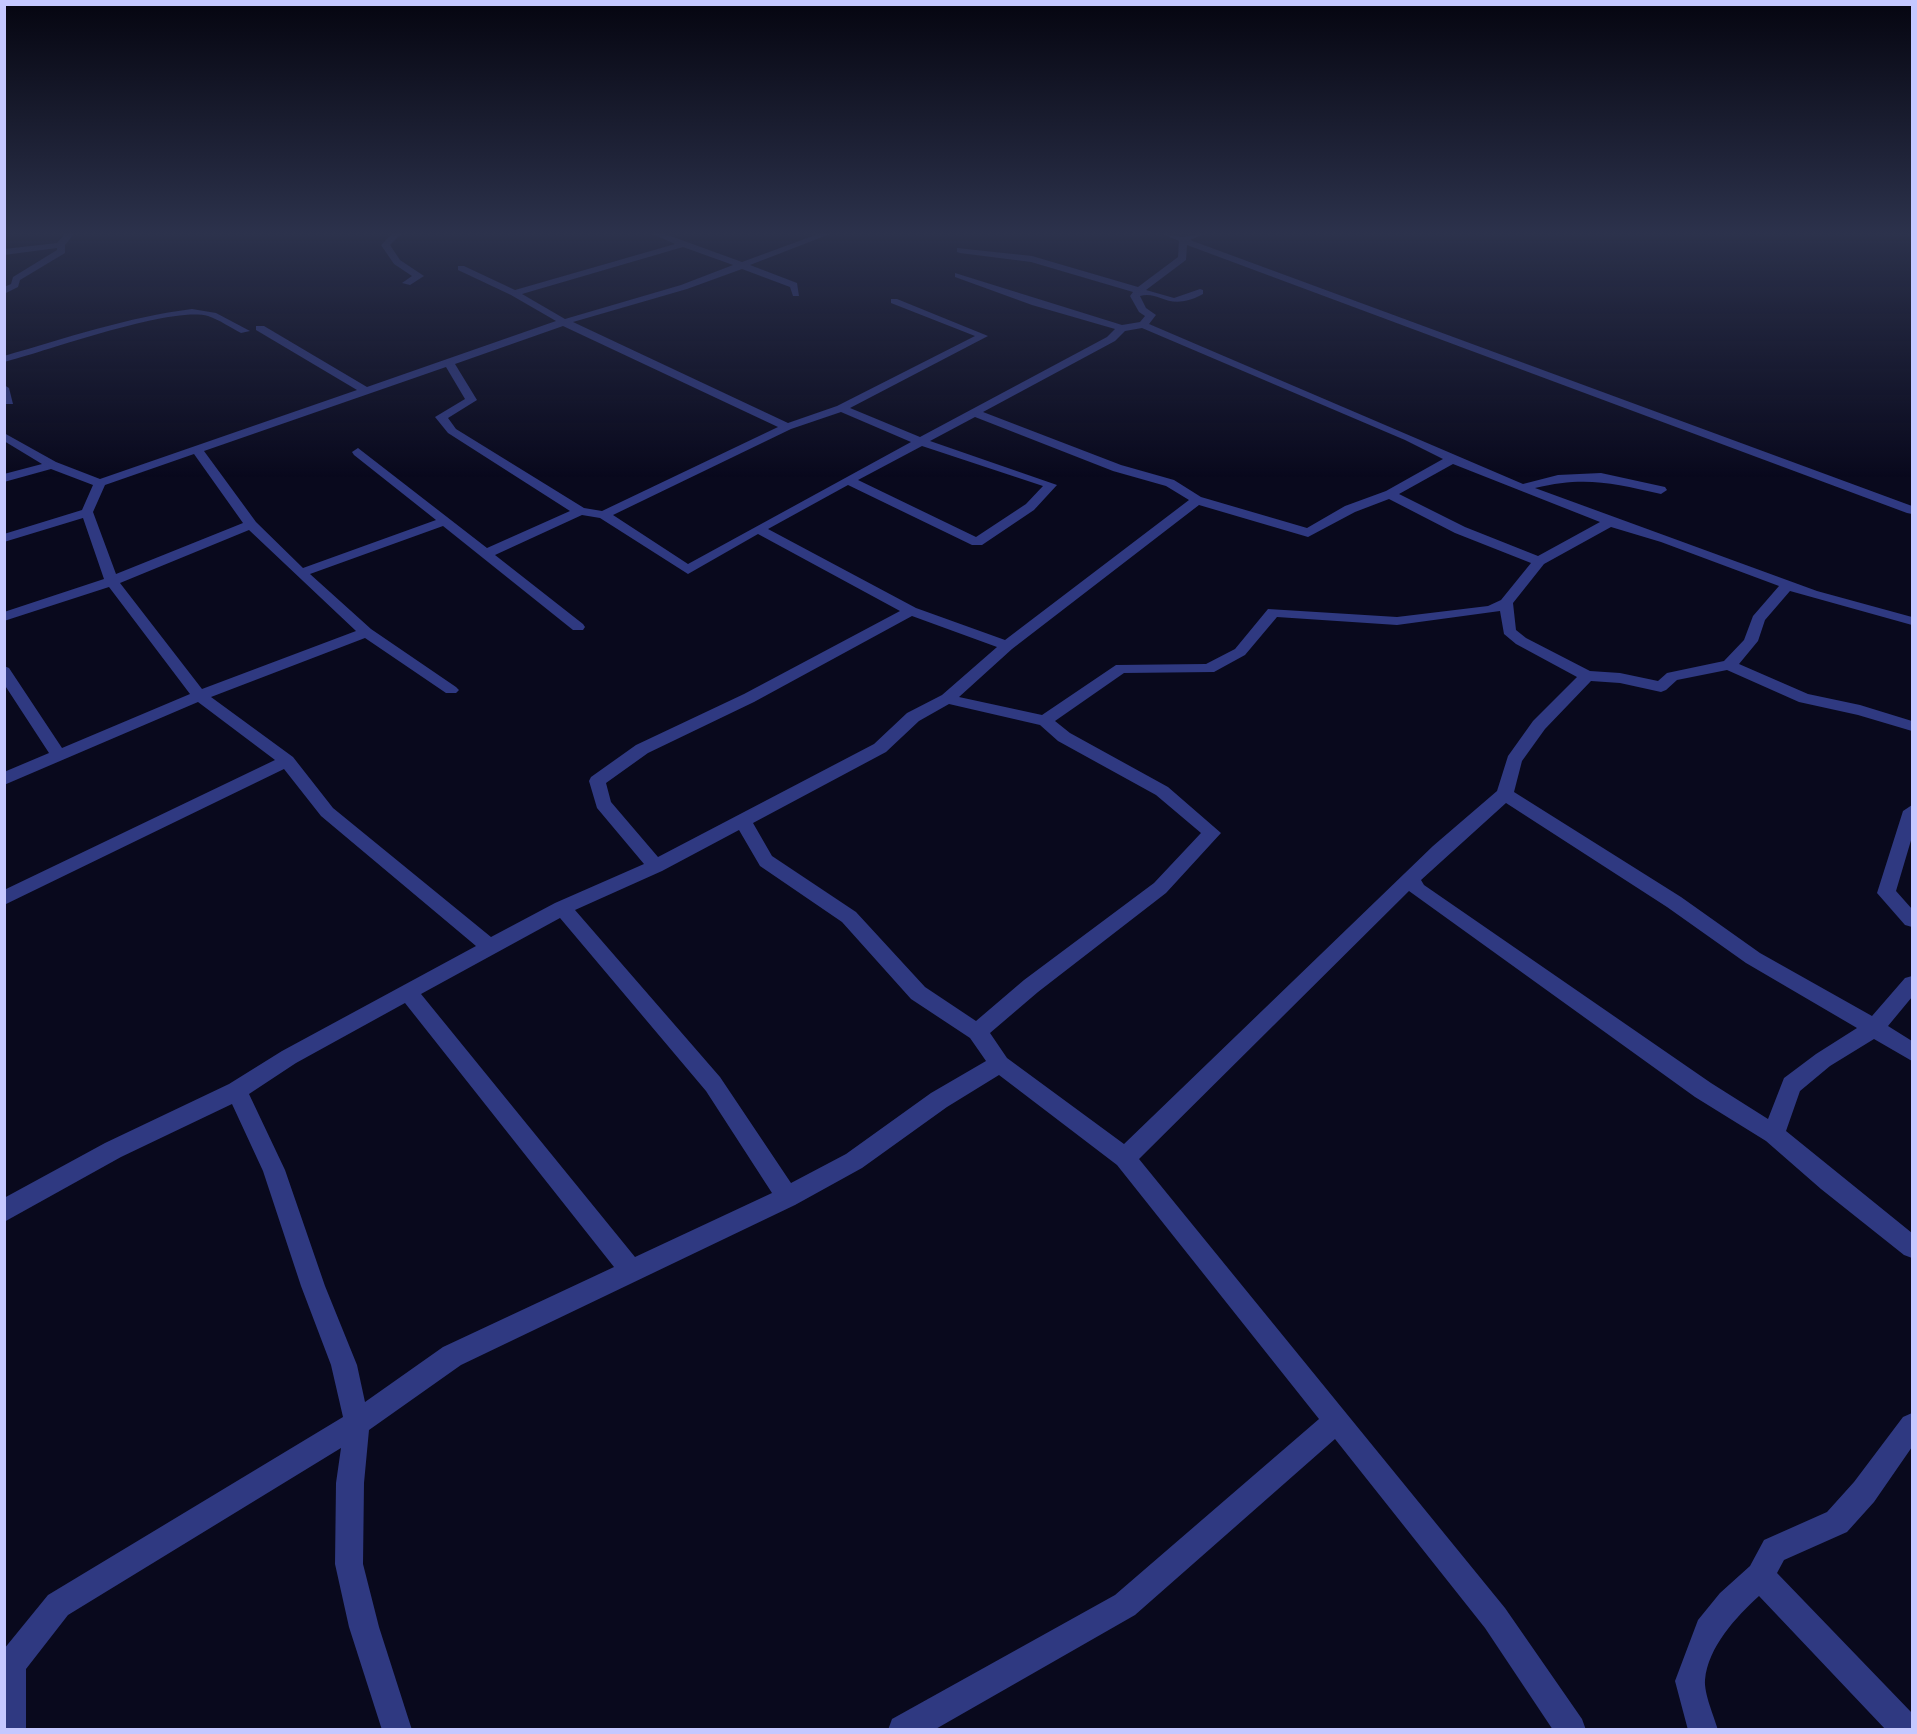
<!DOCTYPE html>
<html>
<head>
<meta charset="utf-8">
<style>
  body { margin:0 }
  #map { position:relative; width:1917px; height:1734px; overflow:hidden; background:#09091d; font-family:Raleway,sans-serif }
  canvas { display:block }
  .frame { position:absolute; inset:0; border:6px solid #c5c8ff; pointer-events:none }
</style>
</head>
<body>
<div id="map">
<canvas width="1917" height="1734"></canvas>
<div class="frame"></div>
</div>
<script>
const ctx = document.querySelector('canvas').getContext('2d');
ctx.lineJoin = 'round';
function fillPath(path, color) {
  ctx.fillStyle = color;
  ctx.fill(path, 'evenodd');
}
fillPath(new Path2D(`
  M65,234H74L65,245V253L20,280L18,287L4,294V287L11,284L13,277L57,250V248L4,255V249L57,243Z
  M392,234H401L390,245L400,260L424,276L410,285L402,283L412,276L394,264L381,245Z
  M653,234H665L742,262L818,234H830L750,265L797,283L799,296H793L790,287L742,269L687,289L573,322L788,423L837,406L975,336L891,303V299H897L988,336L850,408L920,437L1107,337L1115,329L1032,305L955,277V273L1122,325L1140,322L1145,316L1139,312L1130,296L1133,292L1031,262L960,253L957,252V248L1032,256L1138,287L1178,257L1179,241L1163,234L1182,237L1204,234L1190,240L1912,506V514L1907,513L1187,245L1186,260L1146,290L1174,298L1200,289L1203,290V294C1168,313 1160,290 1140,296L1146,308L1156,315L1149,324L1523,484L1558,475L1601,473L1665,487L1667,490L1661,494C1612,483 1585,476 1535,488L1817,591L1912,617V625L1790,591L1765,620L1758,641L1739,664L1808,694L1860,705L1912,721V731L1858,715L1799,702L1727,670L1677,680L1666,690L1661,692L1620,683L1591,681L1545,729L1522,761L1514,792L1681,897L1760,953L1872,1016L1905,978L1912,976V997L1888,1026L1912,1041V1061L1874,1039L1830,1066L1800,1091L1786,1131L1912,1233V1258L1904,1255L1821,1189L1766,1141L1695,1097L1409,891L1139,1159L1505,1608L1582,1719L1586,1730H1553L1485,1628L1335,1439L1135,1615L934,1730H888L892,1719L1115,1595L1319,1419L1117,1165L999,1075L947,1107L862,1168L795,1205L461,1365L369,1430L364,1483L363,1564L379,1627L412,1730H382L349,1627L335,1564L336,1483L341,1448L68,1615L26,1669V1730H4V1649L48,1595L343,1417L331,1365L301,1286L263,1171L232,1104L121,1157L4,1222V1198L105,1143L229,1084L282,1051L476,946L321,816L284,769L4,905V890L275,760L198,702L4,785V772L49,753L4,684V666L9,668L62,748L190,694L109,587L4,621V612L104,579L83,518L4,542V534L82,510L93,485L51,469L4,482V474L42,464L4,441V433L56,462L100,479L357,390L256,330V326H264L367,387L556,321L511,295L458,270V266H464L515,290L675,244ZM683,247L733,265L681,285L565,319L522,294ZM563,326L778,427L602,511L584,508L456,429L448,418L477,400L455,364ZM1142,328L1405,440L1443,459L1386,491L1345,506L1307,528L1201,497L1174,480L1121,465L983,412L1115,341L1125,331ZM446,367L465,399L435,417L448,433L570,511L487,548L358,448L352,452L354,455L436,520L303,568L256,522L204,451ZM841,412L911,442L688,564L613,515L791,429ZM975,417L1113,471L1166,486L1189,500L1005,640L916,608L768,529L848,485L972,545H982L1034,510L1057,485L930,441ZM922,446L1043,486L1026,504L976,537L858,480ZM194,454L243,523L116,574L93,512L105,485ZM1453,464L1600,522L1538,556L1465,527L1399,494ZM1389,499L1455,533L1531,563L1501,600L1488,606L1397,617L1268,609L1235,649L1206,664L1116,665L1042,715L959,697L1012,649L1199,505L1308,537L1355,512ZM582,515L600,518L688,574L758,534L900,611L744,694L636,745L591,777L589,781L597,808L644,864L555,903L491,937L333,808L293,757L211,697L365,638L446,693H456L459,690L456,687L371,629L310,574L443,526L573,630H583L585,627L583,624L495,555ZM1611,527L1661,542L1779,586L1753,616L1744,640L1724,661L1667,673L1658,681L1620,673L1590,671L1526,638L1516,630L1513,603L1544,564ZM249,530L356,631L202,689L120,583ZM1500,611L1504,634L1516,644L1577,677L1533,721L1508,756L1497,791L1433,846L1124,1144L1007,1058L990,1033L1038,992L1166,893L1221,833L1168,787L1070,733L1055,721L1124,673L1214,672L1245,655L1277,617L1397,625ZM912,616L997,647L942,695L907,713L874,744L658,857L611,802L606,783L648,753L754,702ZM949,704L1040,725L1058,741L1156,795L1201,833L1154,883L1024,980L976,1021L925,987L856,912L772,856L753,823L886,752L919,721ZM1506,803L1667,907L1746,963L1857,1028L1816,1054L1784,1078L1768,1119L1711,1083L1424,885L1421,880ZM739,830L760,866L842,922L911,999L970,1038L986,1061L931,1093L846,1154L791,1183L720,1077L575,910L662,871ZM560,918L706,1091L772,1193L635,1257L421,994ZM405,1003L614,1267L443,1347L365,1402L357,1365L325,1286L285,1170L249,1094L296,1063Z
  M192,309L216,313L250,331L241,333C231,328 220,320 208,316C170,306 48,351 4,362V356C66,338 128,317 192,309Z
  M4,385L9,388L13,404H4Z
  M1912,805V837L1896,891L1912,909V927L1905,925L1877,893L1903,811Z
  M1912,1413V1447L1874,1502L1847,1532L1784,1560L1777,1573L1912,1713V1730H1886L1759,1596C1736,1617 1708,1647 1705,1680C1704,1694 1714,1716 1718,1730H1688L1675,1681L1698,1620L1720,1593L1750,1566L1764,1540L1827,1512L1854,1482L1903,1417Z`), '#2f3981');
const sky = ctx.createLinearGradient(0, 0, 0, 477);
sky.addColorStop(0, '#050510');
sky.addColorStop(0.49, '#2c324c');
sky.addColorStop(1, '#2c324c00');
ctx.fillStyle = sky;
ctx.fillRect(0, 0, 1917, 477);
</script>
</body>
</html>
